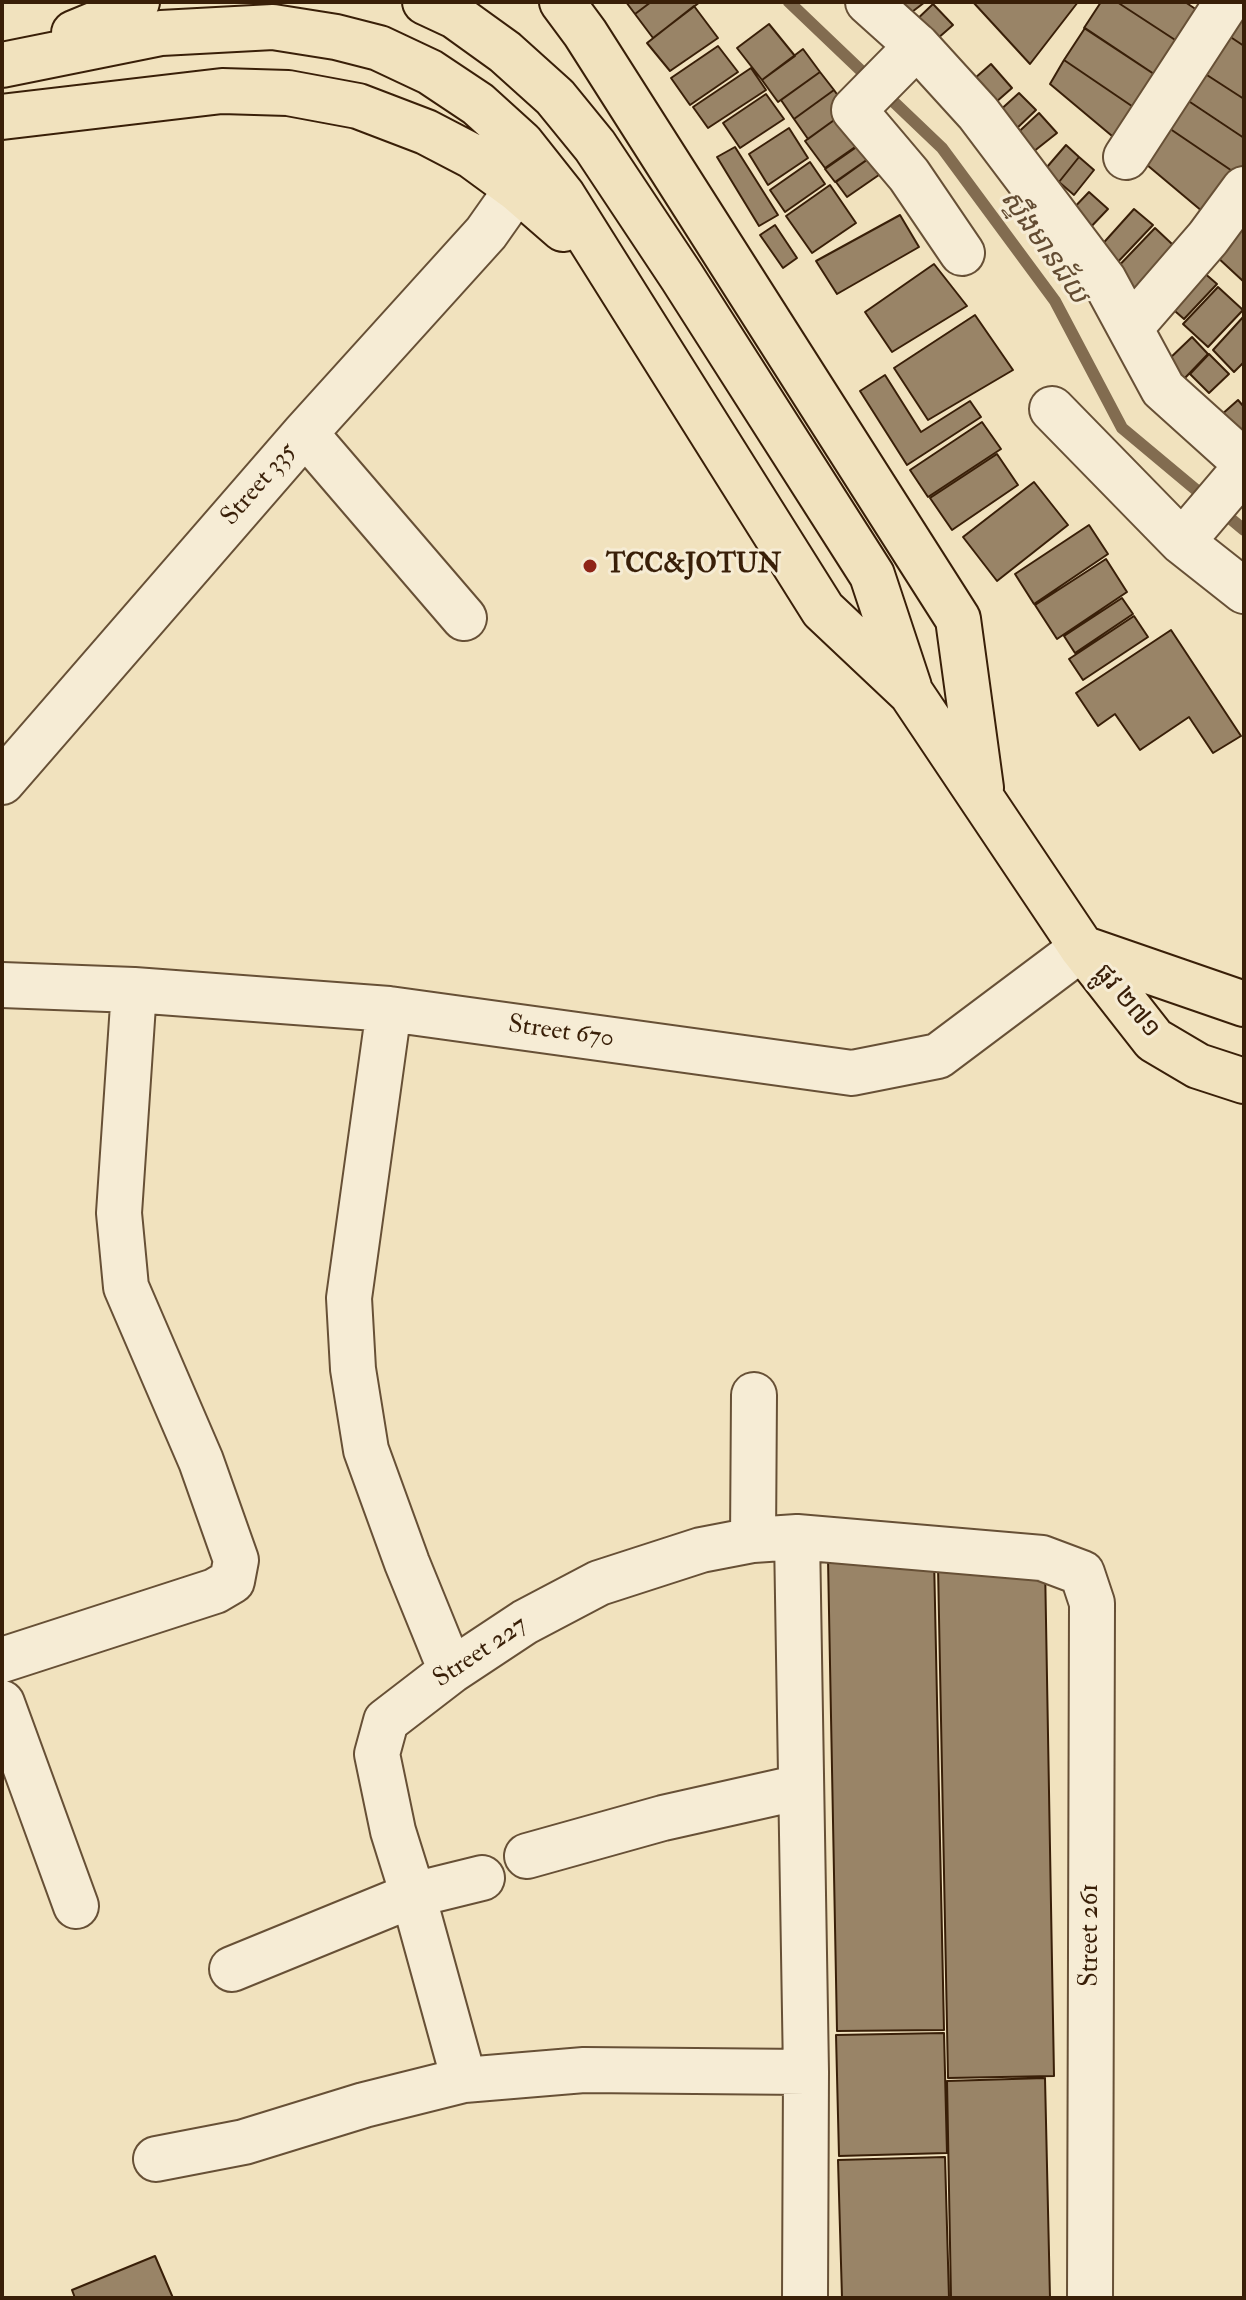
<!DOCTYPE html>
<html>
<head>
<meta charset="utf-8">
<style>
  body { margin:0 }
  #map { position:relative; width:1246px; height:2300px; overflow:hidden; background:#f1e2be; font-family:"IM FELL Double Pica",serif }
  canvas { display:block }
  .frame { position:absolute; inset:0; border:4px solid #391f08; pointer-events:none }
</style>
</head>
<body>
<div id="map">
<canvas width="1246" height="2300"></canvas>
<div class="frame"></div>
</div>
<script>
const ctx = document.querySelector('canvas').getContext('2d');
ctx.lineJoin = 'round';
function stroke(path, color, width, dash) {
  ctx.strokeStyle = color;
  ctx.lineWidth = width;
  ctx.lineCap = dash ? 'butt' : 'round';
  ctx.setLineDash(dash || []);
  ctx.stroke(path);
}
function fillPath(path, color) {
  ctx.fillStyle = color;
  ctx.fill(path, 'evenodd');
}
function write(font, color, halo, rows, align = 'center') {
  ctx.font = font + ' "IM FELL Double Pica","Noto Sans Khmer",serif';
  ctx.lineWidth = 6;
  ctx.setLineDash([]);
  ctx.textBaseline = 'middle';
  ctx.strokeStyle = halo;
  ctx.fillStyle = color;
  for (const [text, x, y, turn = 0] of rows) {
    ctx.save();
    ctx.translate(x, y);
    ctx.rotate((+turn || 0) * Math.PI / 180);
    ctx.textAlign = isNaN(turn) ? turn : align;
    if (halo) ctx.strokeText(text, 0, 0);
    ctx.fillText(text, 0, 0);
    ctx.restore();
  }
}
stroke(new Path2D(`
  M789,2L942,148L1055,301L1122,428L1244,530`), '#826c50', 12);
const building = new Path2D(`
  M626,2H651L635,14Z
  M651,2H700L653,38L635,14Z
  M890,2H925L904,18Z
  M973,2H1078L1030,64Z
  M1101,2H1117L1189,49L1166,82L1084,28Z
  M1117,2H1185L1209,18L1189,49Z
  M1244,2V46L1217,28Z
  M933,4L953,25L929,46L910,26Z
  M694,6L718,38L670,71L647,43Z
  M769,24L795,56L762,80L737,48Z
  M1085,28L1166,82L1145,115L1064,60Z
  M1217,28L1244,46V99L1193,66Z
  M718,46L738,72L690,105L671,78Z
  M803,49L820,72L778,102L762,80Z
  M1064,60L1145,115L1124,146L1050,84Z
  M991,64L1012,88L987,110L966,86Z
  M1193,66L1244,99V138L1175,92Z
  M751,68L766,90L708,128L693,107Z
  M820,72L834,90L794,119L781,100Z
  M834,90L848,110L808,139L794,119Z
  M1175,92L1244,138V179L1157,120Z
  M1019,93L1036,110L1014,131L997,113Z
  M766,94L784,119L740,148L723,123Z
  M848,110L868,138L825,168L805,141Z
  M1039,113L1057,133L1033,152L1011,139Z
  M1157,120L1244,179L1209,217L1134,154Z
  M789,128L808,158L768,185L749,154Z
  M868,139L878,152L835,182L825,169Z
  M1066,145L1079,157L1055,187L1041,174Z
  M735,147L778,215L759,226L717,157Z
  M878,152L889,168L847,197L836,182Z
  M1079,157L1094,170L1074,195L1059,182Z
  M810,162L825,184L785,212L770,190Z
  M830,185L856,223L812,253L786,216Z
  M1089,192L1108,209L1087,231L1068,214Z
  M1134,209L1153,225L1115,265L1098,249Z
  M900,215L919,247L837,294L816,261Z
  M775,225L797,258L783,268L760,235Z
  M1244,227V282L1216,256Z
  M1155,228L1189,260L1143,307L1110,275Z
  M934,264L967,306L892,352L865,312Z
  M1195,265L1217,284L1184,319L1168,305Z
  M1218,287L1243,310L1208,347L1183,324Z
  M975,315L1013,370L928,420L894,368Z
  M1244,316V362L1234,372L1213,350Z
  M1192,337L1208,354L1184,379L1167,361Z
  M1209,354L1229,374L1209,393L1190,374Z
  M885,375L921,432L970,401L981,417L907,465L860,391Z
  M1238,400L1244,407V442L1220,416Z
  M982,422L1001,449L928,497L910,470Z
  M997,454L1018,485L952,530L930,498Z
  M1034,482L1068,525L997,581L963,537Z
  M1089,525L1108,554L1034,604L1015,574Z
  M1106,559L1127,592L1057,639L1035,605Z
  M1122,598L1133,614L1075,653L1064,636Z
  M1134,616L1148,637L1083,680L1069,659Z
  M1171,630L1241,736L1213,753L1189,717L1140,750L1115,714L1098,726L1076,693Z
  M934,1557L944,2030L837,2031L828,1559Z
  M1045,1564L1054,2076L948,2078L938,1566Z
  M944,2033L947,2153L839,2156L836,2035Z
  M1045,2078L1050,2298H951L947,2081Z
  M945,2157L949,2298H842L838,2160Z
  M155,2256L173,2298H75L72,2290Z`);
fillPath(building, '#998467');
stroke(building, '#391f08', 2);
const minor = new Path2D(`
  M868,2L917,46L978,113L1104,280L1163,389L1244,462
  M917,46L854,110L909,175L962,253
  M1126,157L1227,2
  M1130,328L1208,238L1244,189
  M1052,409L1182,542L1244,591
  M305,433L464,618
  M1182,542L1244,469
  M2,782L305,433L486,233L517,189
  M2,985L134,990L389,1009L852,1073L938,1056L1082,948
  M389,1009L349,1298L353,1369L366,1450L407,1563L451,1671
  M797,1537L806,2072L805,2298
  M753,1540L754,1395
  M2,1660L215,1591L232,1581L236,1560L201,1461L126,1287L119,1213L134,990
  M2,1703L76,1906
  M527,1856L663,1818L801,1787
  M232,1969L413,1895L482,1878
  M464,2080L413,1895L393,1831L377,1754L386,1721L451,1671L525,1622L599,1583L701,1550L753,1540L797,1537L1042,1558L1082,1573L1092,1603L1090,2298
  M156,2159L244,2142L364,2105L464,2080L584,2070L806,2072`);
const major = new Path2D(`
  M425,2L455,16L505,52L555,97L595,146L682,277L872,575L909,687
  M562,2L585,33L958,619L981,788
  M74,33L120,14L137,2
  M2,65L161,33L273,27L336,37L379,48L430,72L478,104L521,143L563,196L823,610L911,693L1082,948L1154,1040L1198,1066L1244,1081
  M2,117L222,91L288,93L358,106L426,132L472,156L517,189L563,229
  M1082,948L1244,1004`);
stroke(minor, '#675036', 48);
stroke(major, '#391f08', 48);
stroke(minor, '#f6ecd5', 44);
stroke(major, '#f1e2be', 44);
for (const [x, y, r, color] of [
  [590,566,8,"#8f2418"]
]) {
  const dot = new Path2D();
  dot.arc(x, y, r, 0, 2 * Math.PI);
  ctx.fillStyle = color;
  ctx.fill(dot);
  stroke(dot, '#f6ecd5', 3);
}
write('26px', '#391f08', '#f6ecd5', [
  ["Street 335",260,485,-49],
  ["ផ្លូវ ២៧១",1126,1002,50],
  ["Street 670",561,1033,8],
  ["Street 227",481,1653,-34],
  ["Street 261",1091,1935,-90]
]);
write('bold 26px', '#391f08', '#f6ecd5', [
  ["TCC&JOTUN",606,566]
], 'left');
write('italic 28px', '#634c32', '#f6ecd5', [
  ["ស្ទឹងមានជ័យ",1043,248,55]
]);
</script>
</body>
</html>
